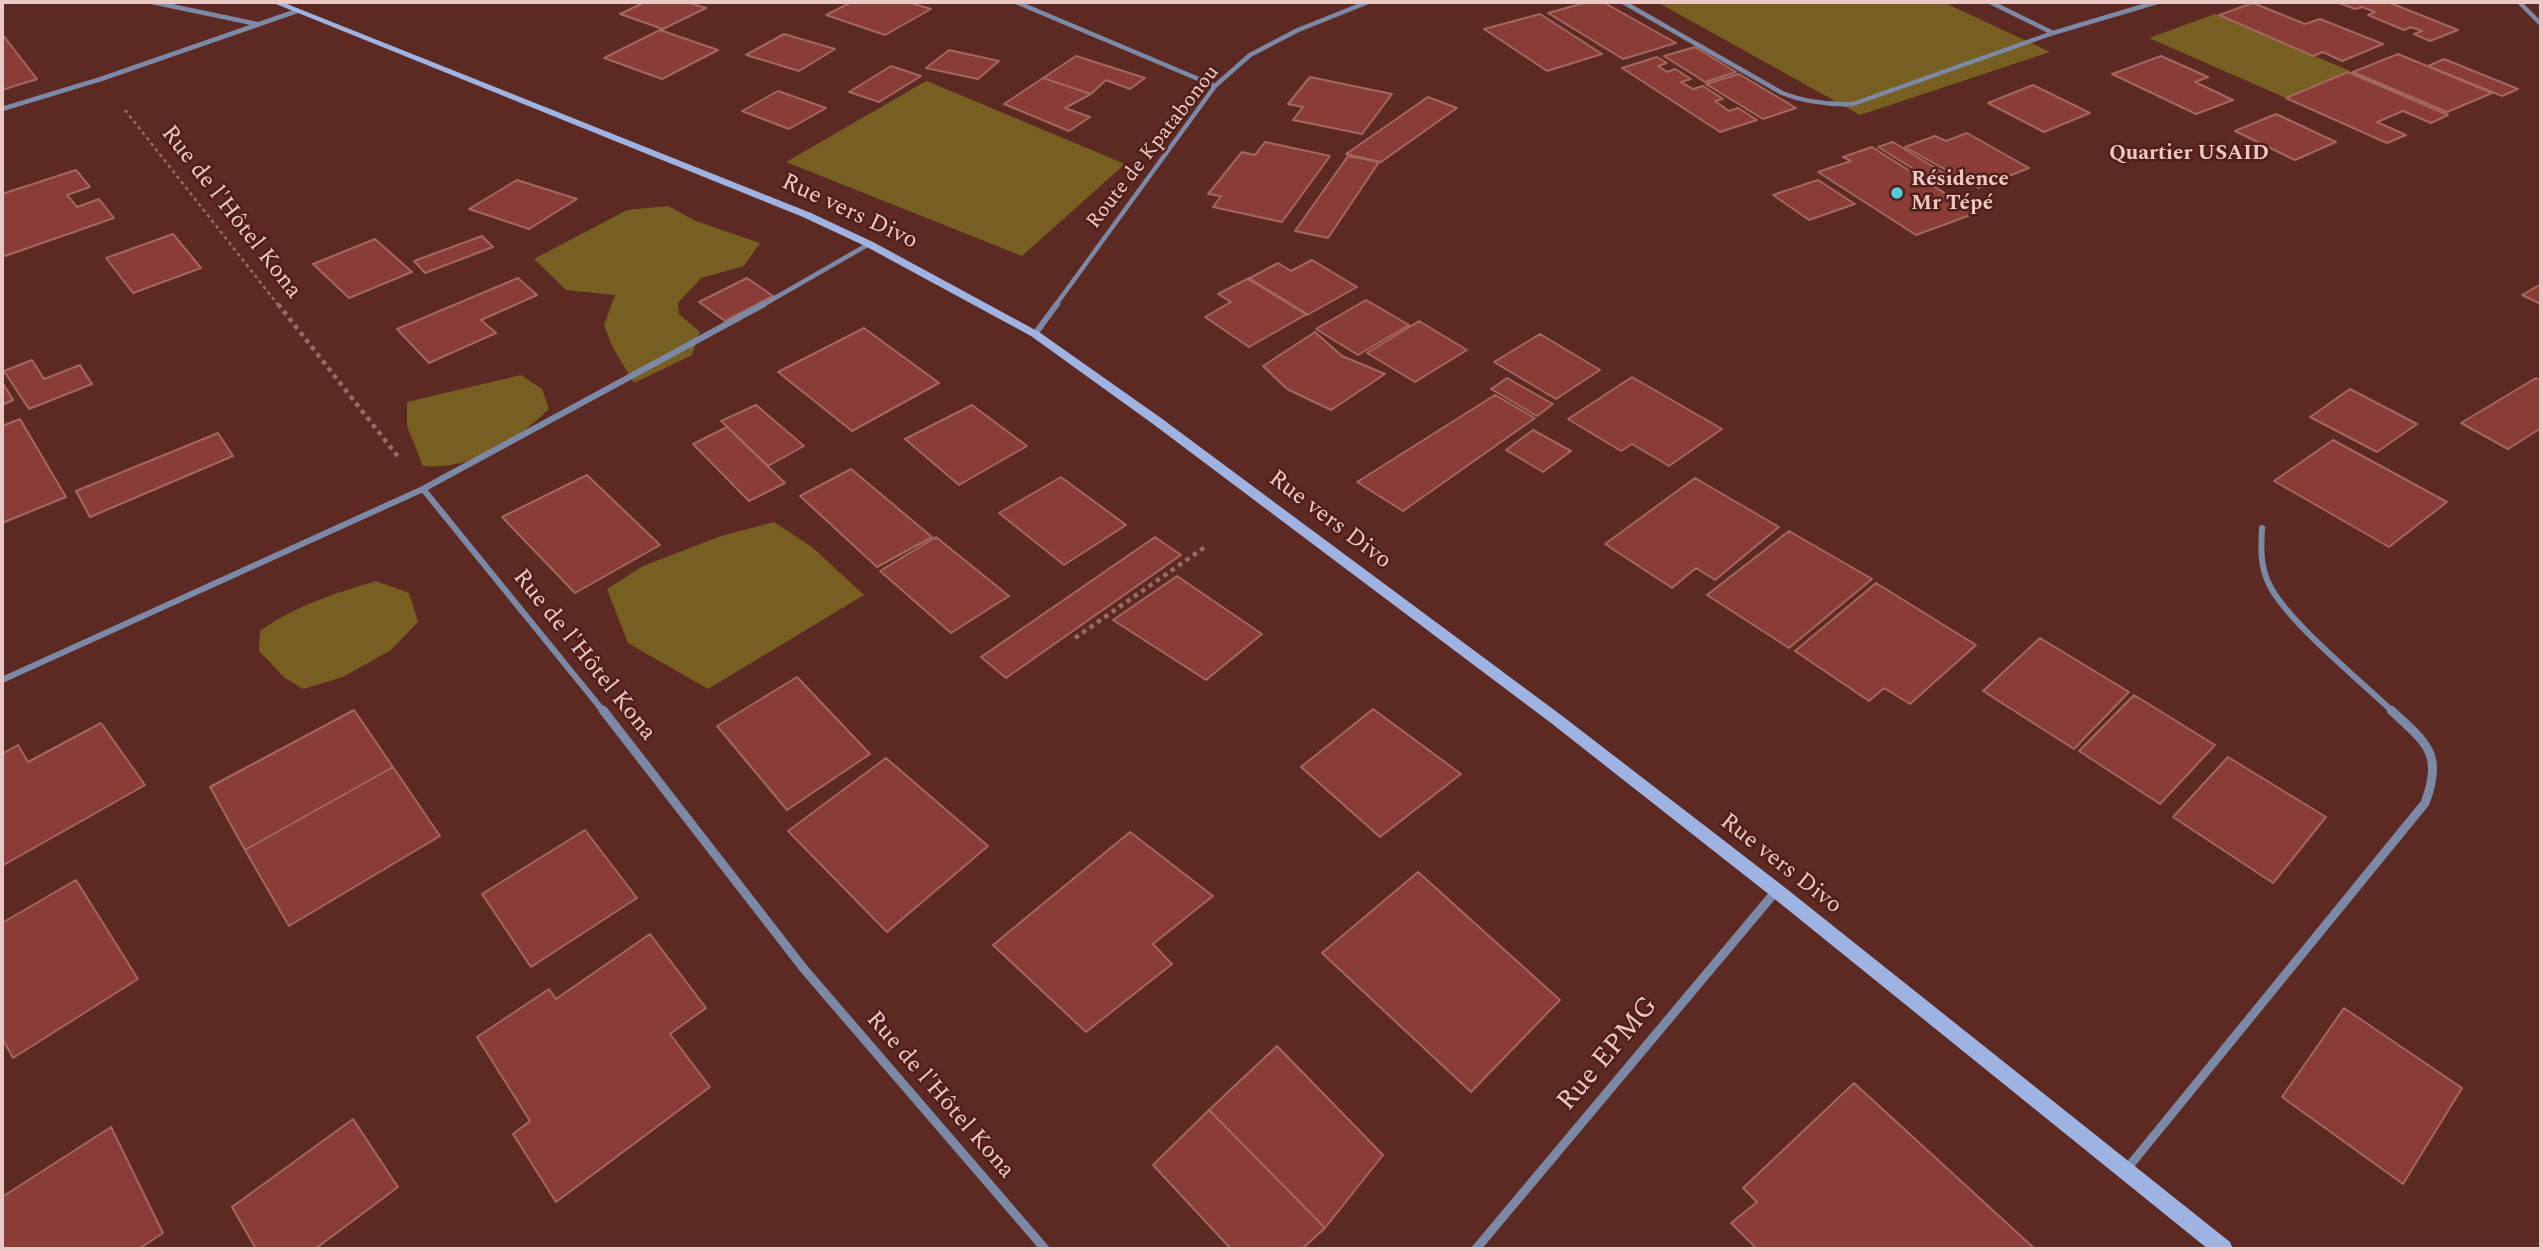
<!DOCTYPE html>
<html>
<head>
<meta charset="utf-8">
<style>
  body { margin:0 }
  #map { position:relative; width:2543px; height:1251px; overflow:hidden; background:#5d2923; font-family:Spectral,serif }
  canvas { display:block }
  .frame { position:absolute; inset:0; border:4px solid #eac9c4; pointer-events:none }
</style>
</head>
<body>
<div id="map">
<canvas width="2543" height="1251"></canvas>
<div class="frame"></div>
</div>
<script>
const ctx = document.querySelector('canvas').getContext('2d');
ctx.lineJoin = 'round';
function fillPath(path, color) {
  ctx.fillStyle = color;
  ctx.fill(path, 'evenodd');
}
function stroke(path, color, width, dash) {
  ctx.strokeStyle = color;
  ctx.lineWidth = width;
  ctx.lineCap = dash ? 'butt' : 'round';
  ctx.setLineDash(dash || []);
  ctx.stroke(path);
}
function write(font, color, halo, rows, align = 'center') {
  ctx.font = font + ' Spectral,serif';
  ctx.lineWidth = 5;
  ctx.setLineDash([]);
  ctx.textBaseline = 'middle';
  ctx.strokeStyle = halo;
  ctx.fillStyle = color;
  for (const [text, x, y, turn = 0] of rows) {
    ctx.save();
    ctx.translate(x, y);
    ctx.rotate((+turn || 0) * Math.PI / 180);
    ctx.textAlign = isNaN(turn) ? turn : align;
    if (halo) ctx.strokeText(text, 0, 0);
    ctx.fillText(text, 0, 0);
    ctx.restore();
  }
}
fillPath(new Path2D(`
  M1657,2H1943L2050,52L1860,115Z
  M2215,14L2350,71L2288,99L2149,38Z
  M926,81H927L1125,164L1022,256L786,162Z
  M668,206L696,221L760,243L744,266L701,278L678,303L679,314L700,332L692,355L634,383L612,346L604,325L615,295L566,290L534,259L627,210Z
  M521,375L542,389L549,409C514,442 473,470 423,466L407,426V402Z
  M774,522L812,547L864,595L708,689L628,643L607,589L643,566L721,536Z
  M376,581L409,593L418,622L391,650L343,677L303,689L285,678L259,651L260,631C296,605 334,594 376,581Z`), '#775f22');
const building = new Path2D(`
  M645,2H686L706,8L663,29L620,14Z
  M852,2H907L931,9L885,35L826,15Z
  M1588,2H1603L1676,43L1623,59L1548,13Z
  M2337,2H2388L2458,30L2430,41L2414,34L2422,31L2411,27L2404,30L2368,15L2375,12L2362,7L2355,9Z
  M2253,3L2305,24L2320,19L2383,44L2342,61L2323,52L2313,56L2219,15Z
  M1540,14L1602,54L1547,71L1484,29Z
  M660,30L718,50L662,79L604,58Z
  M2,34L37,79L2,90Z
  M784,34L835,49L799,71L746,55Z
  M1695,47L1736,72L1705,82L1664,56Z
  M949,50L999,61L978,79L926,68Z
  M2398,54L2492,93L2447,112L2353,72Z
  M1076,56L1145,78L1130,89L1106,80L1091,94L1043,78Z
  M2161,56L2208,77L2195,82L2233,100L2196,114L2112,74Z
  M1657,57L1667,63L1658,66L1667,72L1675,69L1691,79L1681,82L1693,89L1703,86L1723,99L1715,101L1729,111L1738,108L1757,120L1720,132L1622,68Z
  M2444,59L2518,89L2502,96L2428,66Z
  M891,66L921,76L879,102L849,92Z
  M2348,72L2448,115L2431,123L2403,111L2377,122L2406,135L2387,143L2286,98Z
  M1739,74L1796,108L1763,119L1706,84Z
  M1310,77L1392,94L1362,134L1293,120L1303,107L1288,104Z
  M1043,78L1091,94L1065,108L1090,117L1069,131L1004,104Z
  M2033,85L2090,113L2044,132L1988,103Z
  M778,91L826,108L789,129L742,111Z
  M1428,97L1457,108L1381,162L1346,154Z
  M2276,114L2336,142L2295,160L2235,131Z
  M1967,133L2029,168L1978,188L1905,147L1935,136L1946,141Z
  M1265,142L1330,156L1282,222L1213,207L1221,196L1208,194L1242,152L1255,155Z
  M1893,142L1955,180L1940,185L1878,147Z
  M1872,147L1976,213L1916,235L1818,172L1851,161L1843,157Z
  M1348,156L1379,162L1328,238L1295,231Z
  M76,170L90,187L67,195L77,207L99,199L114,218L5,256L2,252V194Z
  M517,180L577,199L529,229L469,209Z
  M1818,180L1855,204L1809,220L1773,195Z
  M173,234L201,268L133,293L106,258Z
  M482,236L493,247L425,273L414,261Z
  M375,239L412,272L349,298L313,264Z
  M1312,260L1357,287L1307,315L1248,279L1278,263L1291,271Z
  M518,278L537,295L481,320L496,333L429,363L397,329Z
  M747,278L773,296L725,321L699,302Z
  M1249,278L1307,314L1249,347L1205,317L1231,302L1218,294Z
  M2541,284V304L2522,295Z
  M1366,300L1409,325L1358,355L1316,329Z
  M1419,321L1467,350L1415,382L1367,353Z
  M864,328L939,383L852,431L778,372Z
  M1315,332L1342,356L1385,374L1331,410L1287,389L1263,366Z
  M1540,334L1600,370L1556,399L1494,362Z
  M32,360L44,379L80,365L92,384L29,409L4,371Z
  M1632,377L1722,429L1669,466L1632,444L1621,451L1568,419Z
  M1507,378L1553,404L1537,416L1491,389Z
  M2536,378L2541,381V428L2508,449L2461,423Z
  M2,382L13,400L2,405Z
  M2350,389L2417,424L2377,452L2310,417Z
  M1495,395L1535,418L1403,511L1357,482Z
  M756,405L804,446L768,466L721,421Z
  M972,405L1027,446L959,485L905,439Z
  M20,419L66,497L2,523V426Z
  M727,427L785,483L749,501L693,444Z
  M1533,430L1571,451L1543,472L1506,450Z
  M218,433L233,456L90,517L76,491Z
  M2333,440L2447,502L2389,547L2274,481Z
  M851,469L932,537L877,567L800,496Z
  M587,475L660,545L575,593L502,517Z
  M1061,477L1126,525L1064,565L999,513Z
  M1695,478L1779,527L1715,580L1696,568L1672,588L1605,544Z
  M1789,531L1872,579L1789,648L1707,595Z
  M936,537L1009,596L951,633L880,571Z
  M1155,537L1181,555L1006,678L981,657Z
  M1177,576L1262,634L1206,680L1113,620Z
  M1876,583L1976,645L1910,704L1884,688L1869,701L1795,651Z
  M2040,638L2129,692L2074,749L1983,691Z
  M797,677L870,754L787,810L717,726Z
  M2134,695L2215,745L2160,804L2079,751Z
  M1373,709L1461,774L1380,837L1301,767Z
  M354,710L393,767L245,850L210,787Z
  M101,723L145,785L2,866V754L18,745L28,762Z
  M2228,757L2326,817L2273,883L2173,817Z
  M886,758L988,846L887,932L788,831Z
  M393,767L440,836L289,926L245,850Z
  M585,830L637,898L531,967L482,894Z
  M1130,832L1213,896L1153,944L1172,964L1086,1032L993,945Z
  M1418,872L1560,1000L1471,1092L1322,953Z
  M76,880L138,979L13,1058L2,1038V923Z
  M650,934L706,1008L670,1034L710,1087L556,1202L513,1134L530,1121L477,1037L549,989L556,999Z
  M2344,1008L2462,1088L2403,1184L2282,1097Z
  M1277,1046L1383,1155L1325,1228L1209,1110Z
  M1854,1083L2035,1249H1757L1731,1223L1757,1202L1743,1188Z
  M1209,1110L1325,1228L1302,1249H1231L1153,1165Z
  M353,1119L398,1187L315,1249H256L232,1207Z
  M111,1127L163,1233L139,1249H2V1197Z`);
fillPath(building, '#893d36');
stroke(building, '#a36760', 2);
stroke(new Path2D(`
  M125,110L279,306`), '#986c66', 2.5, [3.5, 3.5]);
stroke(new Path2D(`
  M278,304L399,458
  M1075,638L1205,547`), '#986c66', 4.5, [4.5, 4.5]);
stroke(new Path2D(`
  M152,2L257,24
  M1016,2L1215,86
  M1623,2L1782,93C1805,102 1828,105 1853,104L2053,33L2157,2
  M1990,2L2053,33
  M2519,2L2541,24
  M2,109L101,79L297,11
  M761,306L869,244
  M1055,306L1215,86L1250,55L1298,30L1368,2`), '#7b88a6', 4.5);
stroke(new Path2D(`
  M1035,334L1057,304
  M423,489L604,712
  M2262,528C2261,547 2260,564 2268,582C2284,619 2361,681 2393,712
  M2,680L423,489L764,304`), '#7b88a6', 6);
stroke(new Path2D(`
  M603,710L804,969L1045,1249
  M2126,1170L2425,803C2444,753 2426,743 2391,710
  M1476,1249L1776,891`), '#7b88a6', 9);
fillPath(new Path2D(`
  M271,2H282L811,213L873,242L1039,332L1161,418L1561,715L1783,886L2230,1242L2233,1249H2208L1771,896L1551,723L1153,424L1031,336L865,246L803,217Z`), '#9fb3e2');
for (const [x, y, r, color] of [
  [1897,193,7,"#53cbdb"]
]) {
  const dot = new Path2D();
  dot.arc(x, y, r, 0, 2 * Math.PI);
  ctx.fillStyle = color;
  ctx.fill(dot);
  stroke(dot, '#511e1a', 2.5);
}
write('21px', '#eac9c4', '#511e1a', [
  ["Route de Kpatabonou",1154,148,-52]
]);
write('bold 21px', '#eac9c4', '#511e1a', [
  ["Quartier USAID",2189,155]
]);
write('bold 21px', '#eac9c4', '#511e1a', [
  ["Résidence",1911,181],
  ["Mr Tépé",1911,205]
], 'left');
write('24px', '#eac9c4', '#511e1a', [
  ["Rue de l'Hôtel Kona",230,213,52],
  ["Rue vers Divo",849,213,25],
  ["Rue vers Divo",1329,521,37],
  ["Rue de l'Hôtel Kona",583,656,51],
  ["Rue vers Divo",1780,865,38],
  ["Rue de l'Hôtel Kona",939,1096,49]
]);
write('28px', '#eac9c4', '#511e1a', [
  ["Rue EPMG",1609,1055,-50]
]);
</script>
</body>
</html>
